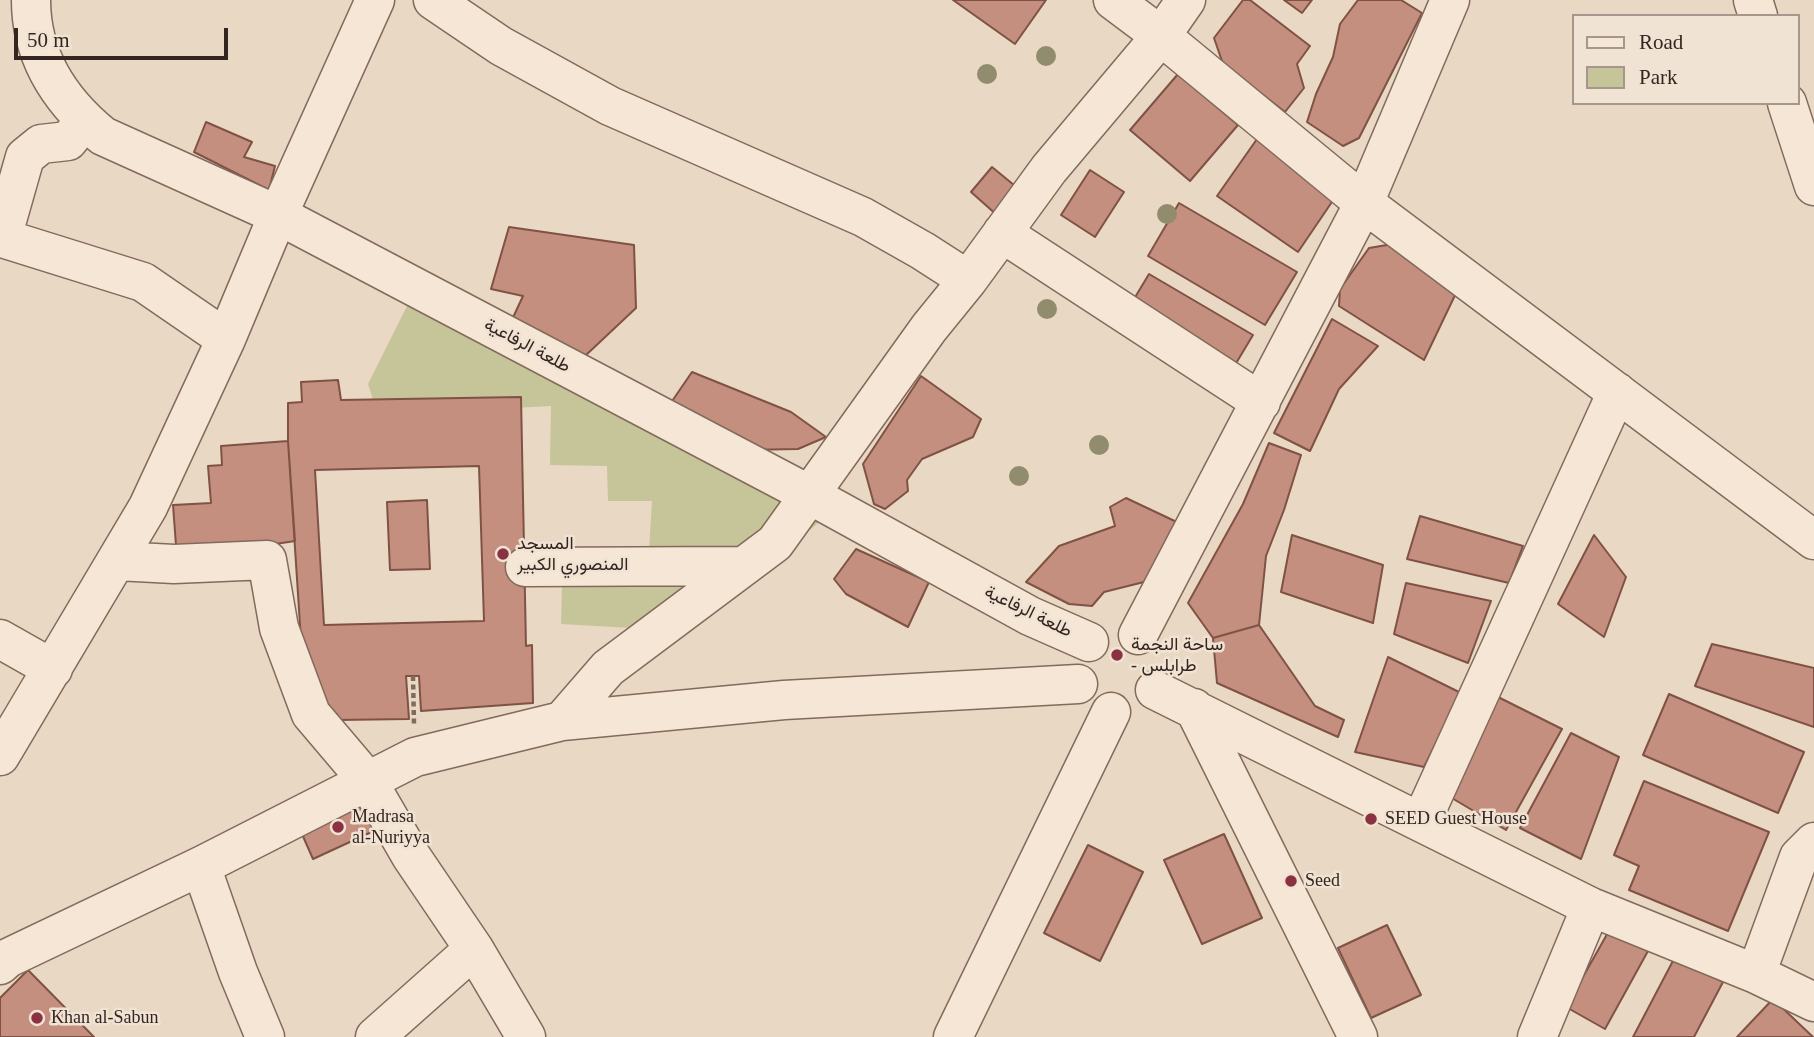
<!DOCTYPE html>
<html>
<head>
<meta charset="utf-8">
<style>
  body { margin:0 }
  #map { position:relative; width:1814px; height:1037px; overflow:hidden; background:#e9d8c4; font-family:"Times New Roman",serif }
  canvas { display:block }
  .legend { position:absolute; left:1572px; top:14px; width:228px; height:91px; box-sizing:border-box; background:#f1e3d3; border:2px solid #a5978b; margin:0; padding:9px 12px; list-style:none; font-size:21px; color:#33251f }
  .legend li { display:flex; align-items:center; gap:14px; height:35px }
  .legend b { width:35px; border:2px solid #a5978b }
  .scale { position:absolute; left:14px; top:28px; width:214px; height:32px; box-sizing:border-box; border:4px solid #33251f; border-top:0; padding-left:9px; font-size:21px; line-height:24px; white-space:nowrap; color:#33251f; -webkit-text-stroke:5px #f1e3d3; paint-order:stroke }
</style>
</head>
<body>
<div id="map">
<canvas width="1814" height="1037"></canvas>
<ul class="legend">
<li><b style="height:9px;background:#f5e6d6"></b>Road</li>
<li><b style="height:19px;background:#c6c499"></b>Park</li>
</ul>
<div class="scale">50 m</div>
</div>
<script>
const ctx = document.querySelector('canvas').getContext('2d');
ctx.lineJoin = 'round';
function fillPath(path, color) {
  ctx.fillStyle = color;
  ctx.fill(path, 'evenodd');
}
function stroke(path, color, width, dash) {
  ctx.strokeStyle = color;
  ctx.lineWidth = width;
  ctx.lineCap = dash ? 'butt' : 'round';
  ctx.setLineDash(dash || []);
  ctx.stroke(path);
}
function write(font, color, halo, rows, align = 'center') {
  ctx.font = font + ' "Times New Roman",Vazirmatn,serif';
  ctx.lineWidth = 5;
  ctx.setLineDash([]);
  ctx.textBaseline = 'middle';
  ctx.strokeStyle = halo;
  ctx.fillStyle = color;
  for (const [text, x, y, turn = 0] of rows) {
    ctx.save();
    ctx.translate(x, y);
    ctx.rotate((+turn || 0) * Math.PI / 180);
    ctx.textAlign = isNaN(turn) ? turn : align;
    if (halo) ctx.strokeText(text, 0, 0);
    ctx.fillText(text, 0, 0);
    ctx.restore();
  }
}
fillPath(new Path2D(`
  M412,296L828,515L645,665L631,628L561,624L562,587L647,584L652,501H608L607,466L550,465L551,406L378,415L368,384Z`), '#c6c499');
const building = new Path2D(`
  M953,0H1046L1015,44Z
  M1243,0H1250L1310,46L1297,64L1304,88L1285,112L1223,64L1214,38Z
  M1284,0H1312L1302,13Z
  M1358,0H1401L1422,13L1359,138L1343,146L1307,122L1316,94L1333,57L1340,24Z
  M1178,74L1238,125L1190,181L1130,130Z
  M206,122L252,142L244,157L275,166L269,190L194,152Z
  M1257,139L1338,193L1298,252L1217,196Z
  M992,167L1020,190L998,216L971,192Z
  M1090,170L1124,192L1095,237L1061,215Z
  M1179,203L1297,272L1265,325L1148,256Z
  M509,227L634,245L636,308L585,356L509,326L523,296L491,289Z
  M1393,244L1458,289L1424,360L1339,306L1340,289L1369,248Z
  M1149,274L1253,335L1235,365L1131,304Z
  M1332,319L1378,346L1339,389L1310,451L1274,433Z
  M692,372L791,412L826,437L798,449L745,450L668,407Z
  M921,376L981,419L973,437L922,459L907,480L908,491L885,509L874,504L863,464Z
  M338,380L341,400L521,397L526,646L532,645L533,703L421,711L419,676H406L409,719L337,720V714H316L301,640L288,441V403L302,402L301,382ZM479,466L484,621L324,625L315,470Z
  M288,441L295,541L177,559L173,505L211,503L208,466L222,465L221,446Z
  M1269,443L1301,455L1284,510L1266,556L1259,625L1213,638L1188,603L1243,504Z
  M1126,498L1181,524L1148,581L1104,592L1092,606L1069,604L1026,582L1059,546L1115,526L1110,507Z
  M427,500L430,569L390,570L387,502Z
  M1420,516L1523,546L1509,583L1407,559Z
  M1292,535L1383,565L1373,623L1281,592Z
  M1594,535L1626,577L1604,637L1558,604Z
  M856,549L929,582L908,627L846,594L834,579Z
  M1406,583L1491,601L1468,663L1394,634Z
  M1259,625L1315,706L1344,720L1338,737L1217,683L1213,638Z
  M1712,644L1814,668V727L1695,686Z
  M1388,657L1461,693L1424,767L1355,752Z
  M1669,694L1804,752L1778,813L1643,755Z
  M1496,696L1562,729L1506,830L1450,797Z
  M1571,733L1619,757L1581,859L1520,828Z
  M1644,781L1769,832L1728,931L1629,890L1639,866L1614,855Z
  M363,795L378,829L313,859L298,825Z
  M1224,834L1262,918L1202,944L1164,860Z
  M1088,845L1143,872L1100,961L1044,933Z
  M1387,925L1421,995L1371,1018L1338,948Z
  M1610,929L1648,951L1605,1029L1566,1007Z
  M1675,957L1723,982L1694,1037H1633Z
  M28,970L94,1037H0V998Z
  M1773,999L1813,1037H1737Z`);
fillPath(building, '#c48f7e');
stroke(building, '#7f5245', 2);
const minor = new Path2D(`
  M31,0C31,56 60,101 103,136L278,215L810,495L1030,616L1089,642
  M433,0L501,46L610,106L863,217L923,251L968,280
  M1113,0L1161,36L1364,203L1814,540
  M1753,0L1758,16
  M1787,103L1814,186
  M84,121L68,141L41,144L25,157L2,238L143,282L226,339
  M1002,233L1261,402
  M117,561L174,564L267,560L279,628L311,714L367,780L411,856L474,949L526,1037
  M525,567L743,566
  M1138,635L1364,203L1450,0
  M0,639L53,669
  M1155,690L1591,907L1756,974L1814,1002
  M1194,708L1358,1037
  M562,721L608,668L775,543L929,328L968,280L1049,169L1161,36L1186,0
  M0,756L148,507L226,339L278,215L375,0
  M1421,822L1617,392
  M201,866L238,972L265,1037
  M0,965L8,958L201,866L415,757L562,721L784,700L1078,684
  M1756,974L1799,857L1814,842
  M375,1037L474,949
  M953,1037L1111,712
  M1537,1037L1591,907`);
stroke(minor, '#826a5c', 41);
stroke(new Path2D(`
  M413,676L414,724`), '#826a5c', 4.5, [5, 3.5]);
stroke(minor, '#f5e6d6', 38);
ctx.fillStyle = '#928c6e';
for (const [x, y] of [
  [1046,56],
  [987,74],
  [1167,214],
  [1047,309],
  [1099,445],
  [1019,476]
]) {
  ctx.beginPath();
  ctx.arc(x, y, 10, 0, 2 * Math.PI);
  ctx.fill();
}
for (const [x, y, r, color] of [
  [503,554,7,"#8b3242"],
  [1117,655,7,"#8b3242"],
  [1371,819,7,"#8b3242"],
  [338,827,7,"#8b3242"],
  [1291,881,7,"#8b3242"],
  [37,1018,7,"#8b3242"]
]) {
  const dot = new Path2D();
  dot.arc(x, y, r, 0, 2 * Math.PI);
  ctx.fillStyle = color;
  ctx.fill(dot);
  stroke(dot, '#f1e3d3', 2.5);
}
write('18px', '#33251f', '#f1e3d3', [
  ["طلعة الرفاعية",527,346,28],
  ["طلعة الرفاعية",1028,612,26]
]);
write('18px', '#33251f', '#f1e3d3', [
  ["المسجد",517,544],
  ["المنصوري الكبير",517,565],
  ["ساحة النجمة",1131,645],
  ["- طرابلس",1131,666],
  ["Madrasa",352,817],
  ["al-Nuriyya",352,838],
  ["SEED Guest House",1385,819],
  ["Seed",1305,881],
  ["Khan al-Sabun",51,1018]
], 'left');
</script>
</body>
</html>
